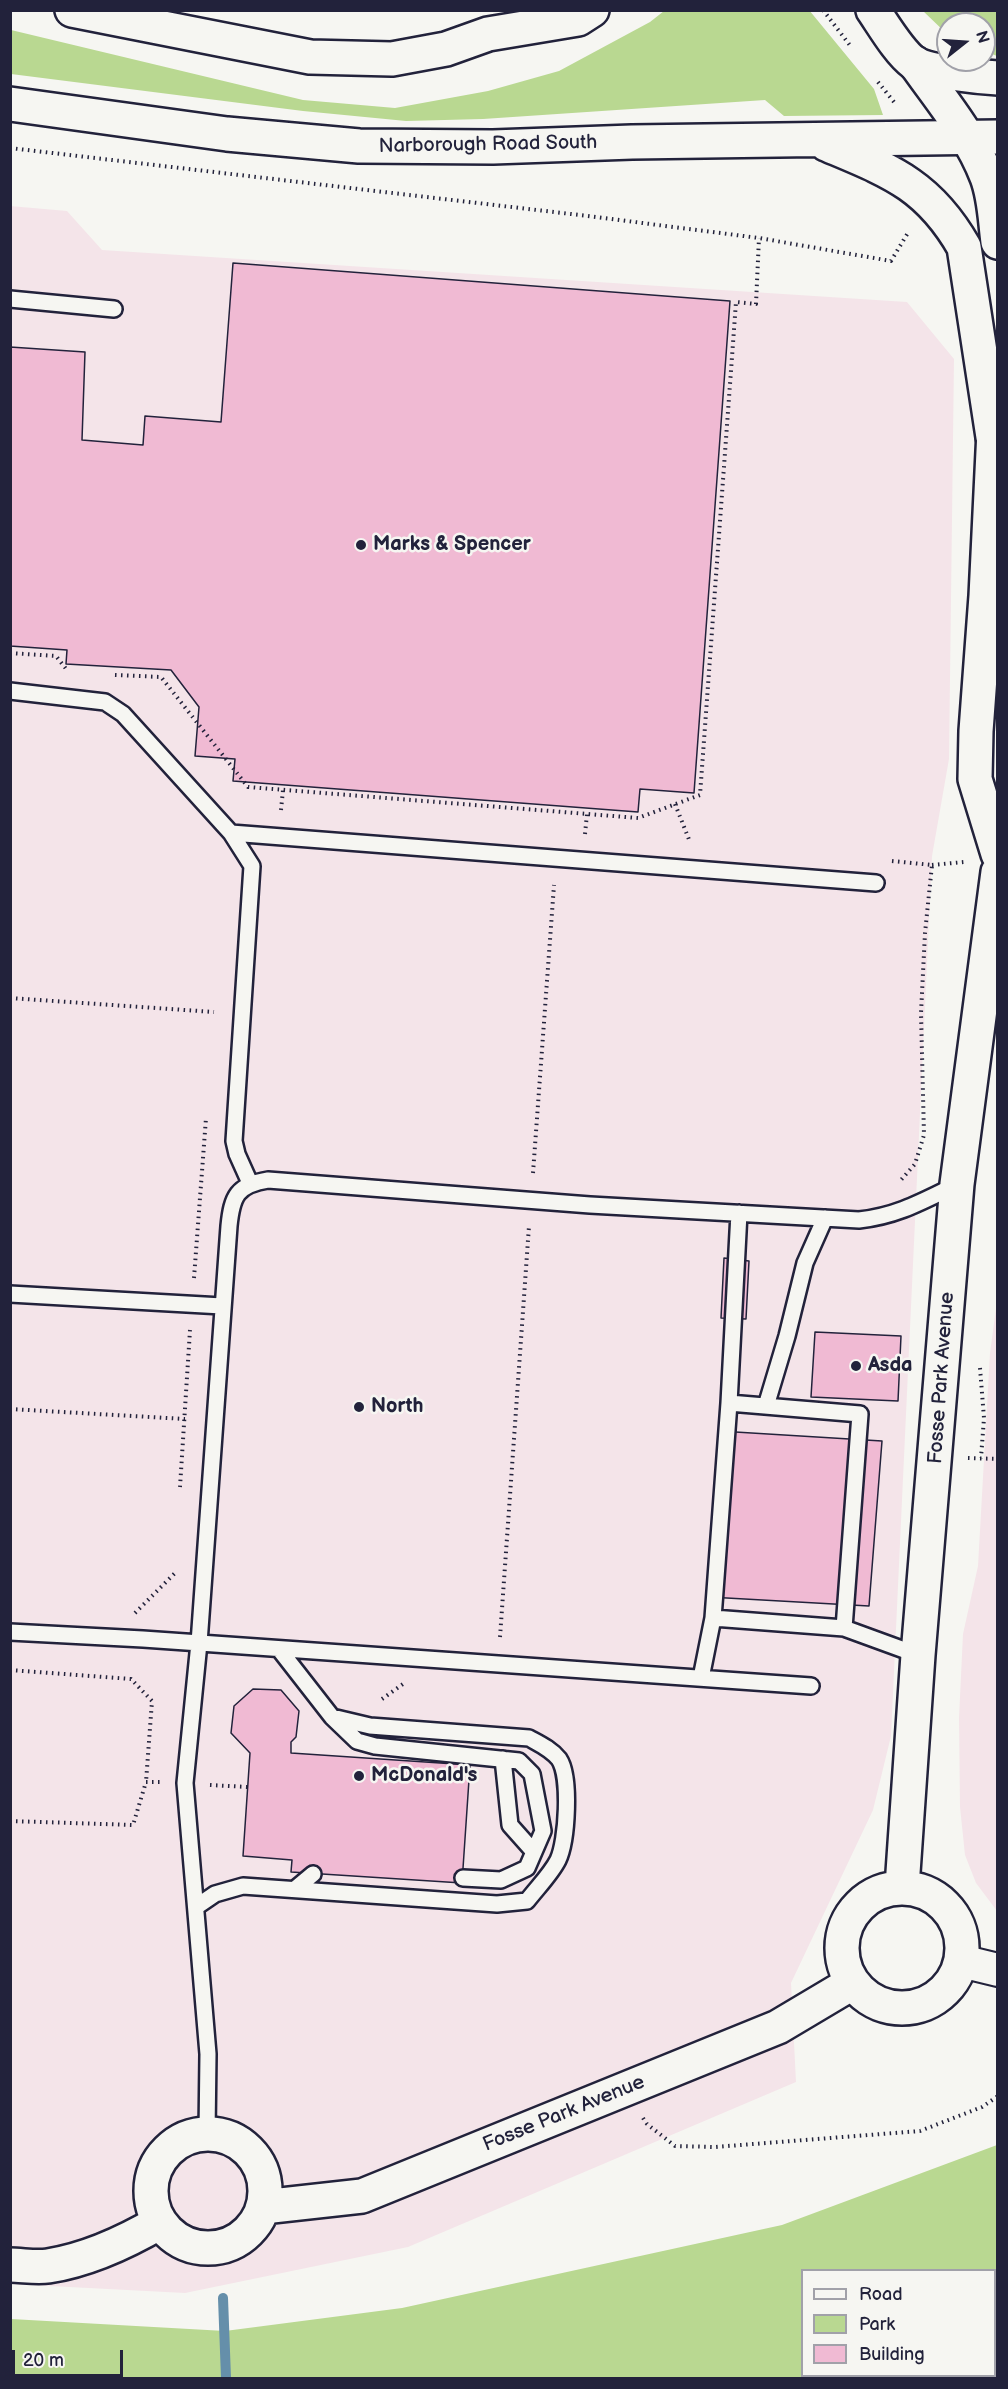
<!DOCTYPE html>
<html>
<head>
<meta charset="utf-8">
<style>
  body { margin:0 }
  #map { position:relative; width:1008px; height:2389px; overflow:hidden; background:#f6f6f2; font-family:"Balsamiq Sans",sans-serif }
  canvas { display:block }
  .frame { position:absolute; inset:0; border:12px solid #22223b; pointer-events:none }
  .legend { position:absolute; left:801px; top:2269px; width:195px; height:108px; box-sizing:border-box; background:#f6f6f2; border:2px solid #a1a1a9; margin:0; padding:8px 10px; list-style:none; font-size:18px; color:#22223b }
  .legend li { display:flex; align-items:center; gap:12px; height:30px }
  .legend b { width:30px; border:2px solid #a1a1a9 }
  .north { position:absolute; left:936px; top:12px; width:60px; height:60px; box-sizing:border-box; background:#f6f6f2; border:2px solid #a1a1a9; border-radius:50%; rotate:73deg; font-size:16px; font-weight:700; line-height:24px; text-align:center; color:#22223b }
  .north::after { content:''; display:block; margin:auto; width:21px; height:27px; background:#22223b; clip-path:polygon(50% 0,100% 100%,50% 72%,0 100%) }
  .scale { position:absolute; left:12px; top:2350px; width:111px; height:27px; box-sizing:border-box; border:3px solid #22223b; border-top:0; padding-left:8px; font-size:18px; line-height:21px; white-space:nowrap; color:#22223b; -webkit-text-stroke:4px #f6f6f2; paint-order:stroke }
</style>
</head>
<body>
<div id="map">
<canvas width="1008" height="2389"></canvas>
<div class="frame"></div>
<ul class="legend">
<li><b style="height:8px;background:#f6f6f2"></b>Road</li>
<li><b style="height:16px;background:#b9d891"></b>Park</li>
<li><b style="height:16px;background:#f0bad3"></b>Building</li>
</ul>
<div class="north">N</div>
<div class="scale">20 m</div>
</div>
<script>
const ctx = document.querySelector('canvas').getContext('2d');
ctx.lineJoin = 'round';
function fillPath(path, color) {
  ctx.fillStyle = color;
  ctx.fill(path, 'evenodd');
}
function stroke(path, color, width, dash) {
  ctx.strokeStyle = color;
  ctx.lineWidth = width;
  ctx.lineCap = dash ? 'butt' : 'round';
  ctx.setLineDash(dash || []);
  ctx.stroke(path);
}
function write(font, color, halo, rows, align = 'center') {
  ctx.font = font + ' "Balsamiq Sans",sans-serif';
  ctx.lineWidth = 5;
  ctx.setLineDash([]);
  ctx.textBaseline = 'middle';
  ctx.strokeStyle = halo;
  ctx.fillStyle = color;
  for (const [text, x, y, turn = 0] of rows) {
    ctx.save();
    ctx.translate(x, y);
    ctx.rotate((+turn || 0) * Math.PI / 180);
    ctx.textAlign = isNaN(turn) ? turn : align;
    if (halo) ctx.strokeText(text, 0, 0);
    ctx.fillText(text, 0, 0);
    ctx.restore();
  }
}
fillPath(new Path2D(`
  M10,206L67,211L102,250L907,302L954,359L949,759L932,856L891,1736L873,1810L791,1983L796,2082L408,2247L185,2293L11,2284Z
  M997,1301V1911L976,1883L965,1855L960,1807L959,1718L963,1634L978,1566L990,1353Z`), '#f4e4e9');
fillPath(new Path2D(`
  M809,10L874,89L883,115L784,116L765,100L483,119L406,121L303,111L11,74V30L303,100L395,108L488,91L559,71L650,22L664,11Z
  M923,11H997V56L984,51V24H948V35Z
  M997,2145V2378H11V2319L225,2331L402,2308L782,2225ZM994,2270V2376H802V2270Z`), '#b9d891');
stroke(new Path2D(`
  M223,2298L226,2378`), '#658faa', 10);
const building = new Path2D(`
  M233,263L730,301L694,793L640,789L638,812L233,781L235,759L195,756L199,707L171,670L66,664L67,650L10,646V347L85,352L82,440L143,445L145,416L221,422Z
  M724,1258L749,1261L746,1319L721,1318Z
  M815,1332L901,1336L898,1401L811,1397Z
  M719,1431L882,1441L869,1606L709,1597Z
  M253,1689L281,1690L299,1711L296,1737L291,1742V1753L470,1765L462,1883L291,1872L292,1860L243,1856L250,1753L231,1733L234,1706Z`);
fillPath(building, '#f0bad3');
stroke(building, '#22223b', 1.5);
const service = new Path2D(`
  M10,299L114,309
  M10,691L105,702L123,714L231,833L252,866L234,1141L237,1154L250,1183
  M231,833L876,883
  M739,1213L729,1403L713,1618L844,1628L918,1655
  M10,1294L222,1306
  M729,1403L860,1414L844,1628
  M766,1406L787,1336L805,1263L825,1218
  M10,1632L143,1639L811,1686
  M701,1678L713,1618
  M332,1717L357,1741L375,1746L519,1761L532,1774L543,1831L527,1868L501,1880L463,1878
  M503,1759L510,1825L534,1852
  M295,1889L313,1874
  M196,1907L215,1894L243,1886L497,1904L527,1901C537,1888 551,1874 558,1860C567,1841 571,1777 559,1759C551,1749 540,1744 529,1738L370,1726L332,1717L279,1649
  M207,2134L208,2054L185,1783L199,1643L229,1226C232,1196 237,1185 268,1180L590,1205L859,1220C897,1216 923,1201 956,1185`);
const minor = new Path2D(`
  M961,1961L998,1970`);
const tertiary = new Path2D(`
  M915,63C941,100 971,135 987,177C995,198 995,220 998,242
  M995,410L986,596L976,731L975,779L998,854
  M902,1887L918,1655L957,1184L998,872
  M842 1948a60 60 0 1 1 120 0a60 60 0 1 1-120 0Z
  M151 2191a57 57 0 1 1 114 0a57 57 0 1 1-114 0Z
  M263,2207L362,2196L778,2027L852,1983
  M10,2265C22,2265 36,2268 48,2266C87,2260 126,2242 160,2222`);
const secondary = new Path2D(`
  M72,10L310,57L392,59L446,49L488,34L578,19L592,10
  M10,104L227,134L359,146L493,147L632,142L998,137
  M826,144C890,171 928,184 964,247L993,437`);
const trunk = new Path2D(`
  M873,10C884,26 899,52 914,63C928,72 979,77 998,78`);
stroke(service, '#22223b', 20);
stroke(minor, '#22223b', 36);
stroke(tertiary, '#22223b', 38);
stroke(secondary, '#22223b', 38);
stroke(trunk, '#22223b', 38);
stroke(new Path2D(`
  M823,10L852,48
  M878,82L894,102
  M10,148L588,216L759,238L891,261L909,231
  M10,653L56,656L67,670
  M115,675L161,677L248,787L638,818L700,795L736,302L756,304L759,238
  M675,804L690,842
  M281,810L283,790
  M585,834L587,814
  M892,861L932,865L925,933L921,1013L924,1135L915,1164L900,1181
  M932,865L964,862
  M10,998L214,1012
  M533,1173L554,885
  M194,1278L206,1118
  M980,1368L984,1418L981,1458
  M10,1409L185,1419
  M968,1458L998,1459
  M180,1487L190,1330
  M135,1613L175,1573
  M500,1637L529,1226
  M10,1670L131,1679L152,1701L146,1782
  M382,1699L403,1684
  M210,1785L248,1787
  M10,1821L133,1825L146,1782H160
  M643,2118L647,2124L675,2146L715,2147L920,2131L982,2107L998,2096`), '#22223b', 4, [1.5, 4.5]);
stroke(service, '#f6f6f2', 15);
stroke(minor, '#f6f6f2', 32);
stroke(tertiary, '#f6f6f2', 33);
stroke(secondary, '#f6f6f2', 33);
stroke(trunk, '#f6f6f2', 33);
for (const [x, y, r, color] of [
  [361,545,6,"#22223b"],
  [856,1366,6,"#22223b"],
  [359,1407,6,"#22223b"],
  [359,1776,6,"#22223b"]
]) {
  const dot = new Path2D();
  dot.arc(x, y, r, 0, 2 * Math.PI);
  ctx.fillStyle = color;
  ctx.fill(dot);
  stroke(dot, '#f6f6f2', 2);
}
write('20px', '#22223b', '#f6f6f2', [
  ["Narborough Road South",488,145,-1],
  ["Fosse Park Avenue",942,1378,-86],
  ["Fosse Park Avenue",564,2114,-22]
]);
write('bold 20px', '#22223b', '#f6f6f2', [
  ["Marks & Spencer",373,545],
  ["Asda",868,1366],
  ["North",371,1407],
  ["McDonald's",371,1776]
], 'left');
</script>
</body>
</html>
